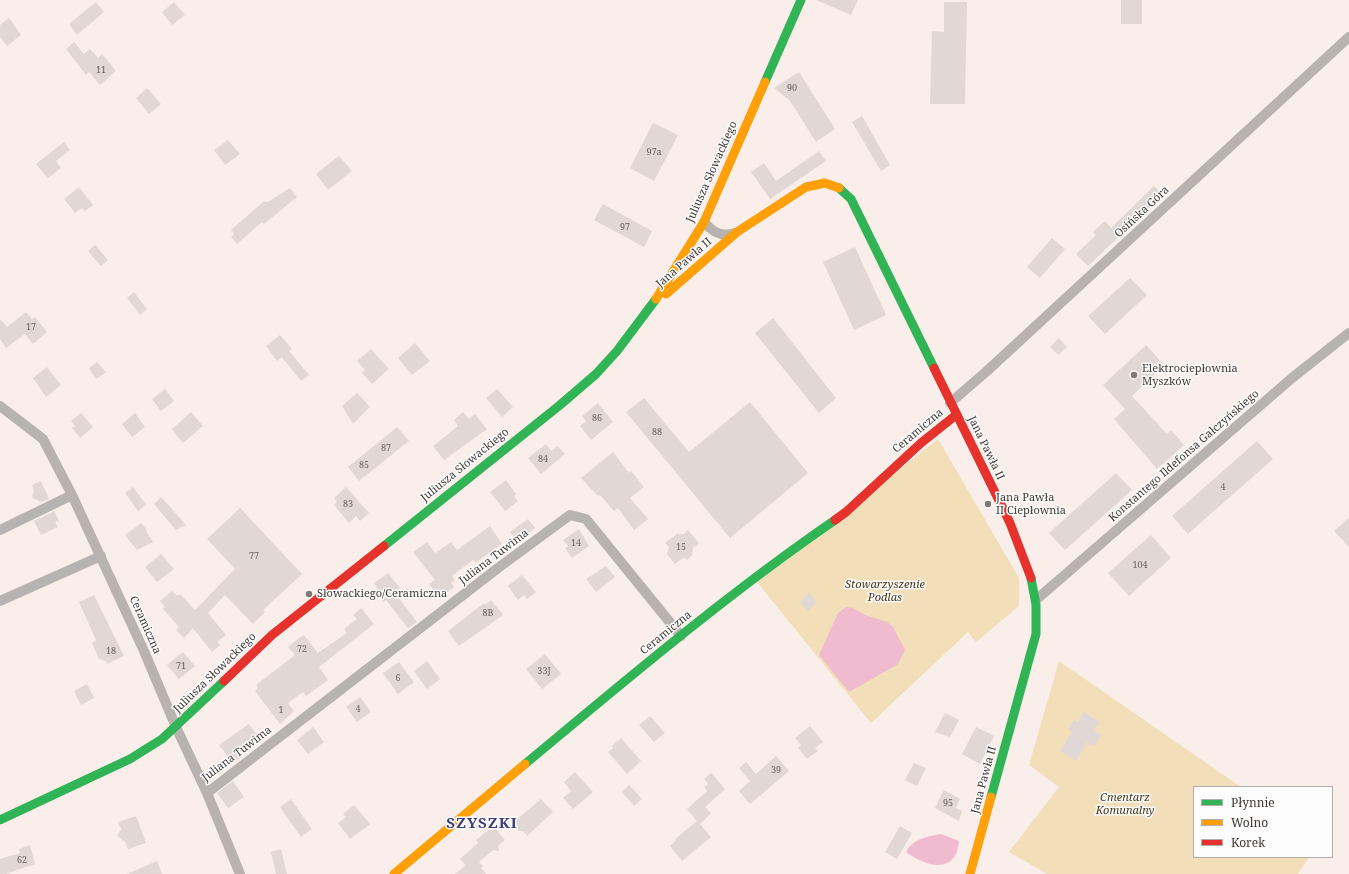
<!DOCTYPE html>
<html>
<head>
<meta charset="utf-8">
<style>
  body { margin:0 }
  #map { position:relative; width:1349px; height:874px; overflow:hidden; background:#f9eee9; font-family:"Noto Serif",serif }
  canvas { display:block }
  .legend { position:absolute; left:1193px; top:786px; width:140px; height:72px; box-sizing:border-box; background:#fcfcfc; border:1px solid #b1aead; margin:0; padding:5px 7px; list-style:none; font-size:12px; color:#413836 }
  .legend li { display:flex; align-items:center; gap:8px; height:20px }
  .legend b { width:20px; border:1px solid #b1aead }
</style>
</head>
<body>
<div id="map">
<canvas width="1349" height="874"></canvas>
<ul class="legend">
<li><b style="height:5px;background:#30b455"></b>Płynnie</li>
<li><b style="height:5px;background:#ff9f0a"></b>Wolno</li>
<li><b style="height:5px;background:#e5322d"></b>Korek</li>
</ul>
</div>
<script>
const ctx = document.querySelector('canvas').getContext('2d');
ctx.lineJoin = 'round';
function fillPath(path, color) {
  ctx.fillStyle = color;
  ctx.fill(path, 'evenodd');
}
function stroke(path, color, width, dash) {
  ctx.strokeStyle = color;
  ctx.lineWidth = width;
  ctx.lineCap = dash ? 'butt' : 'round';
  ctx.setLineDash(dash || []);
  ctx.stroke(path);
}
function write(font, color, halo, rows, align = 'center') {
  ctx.font = font + ' "Noto Serif",serif';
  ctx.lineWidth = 3;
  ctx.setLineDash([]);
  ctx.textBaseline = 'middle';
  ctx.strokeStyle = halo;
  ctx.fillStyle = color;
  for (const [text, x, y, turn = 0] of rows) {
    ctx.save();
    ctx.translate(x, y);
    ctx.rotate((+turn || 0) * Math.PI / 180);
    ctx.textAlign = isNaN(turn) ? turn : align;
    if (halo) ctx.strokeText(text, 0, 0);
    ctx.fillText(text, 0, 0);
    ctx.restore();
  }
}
fillPath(new Path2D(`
  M938,439L1019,578V606L976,642L968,632L871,723L757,582Z
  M1059,661L1241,787H1194V857H1309L1298,874H1047L1009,852L1059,787L1029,765Z`), '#f2dfb9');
fillPath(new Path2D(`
  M846,607L853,608L865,615L887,622L893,627L905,650L898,664L849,692L819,655L838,613Z
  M941,834L959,841C956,874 928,868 906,852C914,838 927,837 941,834Z`), '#f0bacf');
fillPath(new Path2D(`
  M816,0H858L851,15Z
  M1121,0H1142V24H1121Z
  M96,2L104,12L77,35L69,24Z
  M174,2L185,15L172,25L162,12Z
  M944,2H967L965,104H930L932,31L944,32Z
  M9,18L21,35L7,46L0,37V25Z
  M74,42L84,54L90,49L98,58L102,54L116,71L100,85L89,72L86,75L66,49Z
  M799,72L835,129L816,142L790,101L774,88Z
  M147,88L161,104L149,114L136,98Z
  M862,116L890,165L881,171L852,122Z
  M653,123L678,135L654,181L630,168Z
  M228,140L240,154L225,165L214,150Z
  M64,142L70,150L56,161L61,168L48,178L36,164Z
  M819,151L826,161L770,199L751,172L764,163L776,181Z
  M339,156L352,171L328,190L316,174Z
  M1154,186L1163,195L1088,266L1076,254L1096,235L1093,232L1105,221L1111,228Z
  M79,187L93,205L85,211L82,208L75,213L64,199Z
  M290,188L297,197L264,224L262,222L237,244L231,237L234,234L231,230L263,202H268Z
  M603,204L652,231L644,247L594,220Z
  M1052,238L1065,249L1040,278L1027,267Z
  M95,245L108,260L101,266L88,251Z
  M855,247L886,315L854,330L823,262Z
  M1130,278L1147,295L1105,334L1088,316Z
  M134,292L147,309L140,315L127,298Z
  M26,312L32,319L35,317L47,332L33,344L25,334L6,348L0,339V319L7,327Z
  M773,318L836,398L819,413L755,333Z
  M280,335L292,349L289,351L309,375L301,381L282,357L277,361L266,346Z
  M1059,338L1067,347L1058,355L1050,347Z
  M415,343L430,361L412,375L398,358Z
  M1146,345L1164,365L1132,396L1167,434L1171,430L1184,445L1157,469L1114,419L1125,409L1103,385Z
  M371,349L389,369L372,384L362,373L365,370L357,361Z
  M97,362L106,372L96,379L89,368Z
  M47,367L61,385L46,397L33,378Z
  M165,389L174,401L161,411L152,399Z
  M497,389L513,407L502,417L486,398Z
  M357,393L370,407L353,424L342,406Z
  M644,398L689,452L750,402L808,473L730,538L626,412Z
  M598,403L613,422L591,440L580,426L586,421L582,416Z
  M191,412L203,426L183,443L172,429Z
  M463,412L469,419L475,414L487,429L444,460L433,446L458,426L454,420Z
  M81,413L93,427L80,438L72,428L75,426L71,421Z
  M135,413L145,427L132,437L122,424Z
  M397,427L409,441L359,481L348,467Z
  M1257,441L1273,459L1188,534L1172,516Z
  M546,444L551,451L558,446L565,454L541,474L528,458Z
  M613,452L629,473L631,471L644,487L630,498L648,519L634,530L618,508L614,511L600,495L598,496L581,478Z
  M1116,473L1132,490L1065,550L1049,533Z
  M506,480L516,494L514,496L518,501L505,511L490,492Z
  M41,481L49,499L42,502L32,498L34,490L32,485Z
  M133,487L146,505L138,511L125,493Z
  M346,487L369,513L360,521L356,516L349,523L334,505L337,502L334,498Z
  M161,497L172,509L186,525L176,530L154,504Z
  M240,508L302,574L263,610L265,612L253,624L225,595L208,613L226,635L217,642L220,645L212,652L193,628L184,638L176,630L179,627L163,609L165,607L160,601L172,591L177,596L180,594L195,610L235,569L207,539Z
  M54,511L59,521L55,522L58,527L41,535L34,521Z
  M1349,518V547L1334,531Z
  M528,519L535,528L517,542L510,532Z
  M141,523L147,530L146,531L153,542L137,550L125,535Z
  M490,526L502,544L478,561L476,563L473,560L452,576L455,580L451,583L454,587L440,598L429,584L435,580L413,552L427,542L435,553L451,542L457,550Z
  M579,529L589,546L572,558L565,548L568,546L563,540Z
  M688,530L699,543L693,548L692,555L687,560L684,557L675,564L667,554L669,547L665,543L677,534H684Z
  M1151,535L1171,558L1129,596L1108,573Z
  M161,554L174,569L157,582L145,567Z
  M606,566L615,577L596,592L586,579Z
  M388,573L400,588L395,593L417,622L408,628L386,600L384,602L375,592L378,589L374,583Z
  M522,575L536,592L527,599L524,595L518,600L508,586Z
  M809,593L817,602L808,611L800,602Z
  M94,595L124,656L107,664L106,661L99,659L92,643L96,640L79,602Z
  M491,600L503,615L459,646L448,631L484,603L485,605Z
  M361,608L374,624L319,667L328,680L306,696L303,692L288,703L294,711L280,724L255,691L258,688L256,685L295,655L288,647L299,638L304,635L318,653L347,633L344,629L357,619L353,615Z
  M183,652L195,666L179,679L167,665Z
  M545,654L561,674L542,689L526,669Z
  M427,661L440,679L427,689L414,671Z
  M399,662L414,682L398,694L383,673Z
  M87,684L94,698L81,705L74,691Z
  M360,697L371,712L357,722L346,707Z
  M1084,712L1099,722L1094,731L1101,735L1094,746L1087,742L1076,761L1060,751L1072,732L1068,730L1074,719L1078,722Z
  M945,713L959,720L950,737L935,732Z
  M650,716L665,733L654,742L639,725Z
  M249,724L260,739L239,753L242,757L233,763L219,745Z
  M810,726L823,742L815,748L818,751L807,759L798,748L801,745L795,738Z
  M313,727L324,742L308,754L297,740Z
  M976,727L994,736L980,764L962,754Z
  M621,738L641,761L627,774L608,752L613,748L612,746Z
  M776,756L789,771L750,804L739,791L750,781L739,768L746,762L756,774Z
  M914,763L926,768L917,786L905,780Z
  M575,772L593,792L573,809L563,798L571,791L564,782Z
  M711,773L725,789L705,807L711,813L700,824L711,837L682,861L670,846L676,840L675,839L697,821L687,809L707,791L704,787L708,784L704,779Z
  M233,781L244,797L228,808L217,793Z
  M629,785L642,799L634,806L622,792Z
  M944,790L960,799L956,808L962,811L959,821L935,808Z
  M291,799L312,829L301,837L280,807Z
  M541,799L553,812L527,836L523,831H518V826L515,821Z
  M354,805L370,824L350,839L338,823L346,817L343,814Z
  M136,816L146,843L128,849L125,842L117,836L121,829L118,822Z
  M900,826L912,833L897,859L885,852Z
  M491,828H495L505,840L498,846L499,851L493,850L479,862L483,866L481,868L486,874H455L466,865L460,859L478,843L476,840Z
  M30,845L35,864L6,874H0V859L20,853L19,849Z
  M281,849L287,874H276L271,852Z
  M157,861L162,874H127Z`), '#e1d7d5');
stroke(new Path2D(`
  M704,222C713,233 722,237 735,233
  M950,403L987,371L1349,37
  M0,406L43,439L72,495L144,651L176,727L207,793L240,874
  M0,530L72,495
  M1037,599L1292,378L1349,333
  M0,601L101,556
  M207,793L498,568L570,515L586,519L681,636`), '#b8b3b1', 10);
stroke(new Path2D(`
  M765,82L801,0
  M839,188L851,199L934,368
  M384,546L560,405L596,374L617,351L656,299
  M525,764C626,680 726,595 835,520
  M991,797L1036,634V605L1031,578
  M0,820L130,759L162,739L224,681`), '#30b455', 9);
stroke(new Path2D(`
  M666,294L737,232L806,187L825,183L839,188
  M656,299L704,222L765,82
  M394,874L525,764
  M970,874L991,797`), '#ff9f0a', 9);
stroke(new Path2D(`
  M934,368L1010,523L1031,578
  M835,520L846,512L921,443L956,415
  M224,681L272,635L384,546`), '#e5322d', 9);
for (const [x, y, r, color] of [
  [1134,375,4,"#817875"],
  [988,504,4,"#817875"],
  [309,594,4,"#817875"]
]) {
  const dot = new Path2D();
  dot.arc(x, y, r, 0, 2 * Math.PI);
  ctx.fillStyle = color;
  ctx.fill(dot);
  stroke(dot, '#fcfcfc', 1.5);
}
write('9px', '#6c6260', null, [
  ["11",101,70],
  ["90",792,88],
  ["97a",654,152],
  ["97",625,227],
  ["17",31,327],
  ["86",597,418],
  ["88",657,432],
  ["87",386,448],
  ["84",543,459],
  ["85",364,465],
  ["4",1223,487],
  ["83",348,504],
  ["14",576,543],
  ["15",681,547],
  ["77",254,556],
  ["104",1140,565],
  ["8B",488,613],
  ["72",302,649],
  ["18",111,651],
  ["71",181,666],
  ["33J",544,671],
  ["6",398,678],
  ["4",358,709],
  ["1",281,710],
  ["39",776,770],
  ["95",948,803],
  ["62",22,860]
]);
write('11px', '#413836', '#fcfcfc', [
  ["Juliusza Słowackiego",712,172,-66],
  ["Osińska Góra",1142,212,-43],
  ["Jana Pawła II",684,263,-41],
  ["Ceramiczna",918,431,-40],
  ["Jana Pawła II",986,448,64],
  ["Konstantego Ildefonsa Gałczyńskiego",1184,456,-41],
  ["Juliusza Słowackiego",465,465,-39],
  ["Juliana Tuwima",494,557,-37],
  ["Ceramiczna",145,625,66],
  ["Ceramiczna",666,633,-39],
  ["Juliusza Słowackiego",215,673,-44],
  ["Juliana Tuwima",237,754,-37],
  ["Jana Pawła II",984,780,-75]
]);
write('11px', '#413836', '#fcfcfc', [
  ["Elektrociepłownia",1142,369],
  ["Myszków",1142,382],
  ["Jana Pawła",996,498],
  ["II Ciepłownia",996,511],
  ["Słowackiego/Ceramiczna",317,594]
], 'left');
write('italic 11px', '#433617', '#fcfcfc', [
  ["Stowarzyszenie",885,585],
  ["Podlas",885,598],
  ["Cmentarz",1125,798],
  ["Komunalny",1125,811]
]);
ctx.letterSpacing = '1px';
write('bold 15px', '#3b3e7b', '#fcfcfc', [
  ["SZYSZKI",482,824]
]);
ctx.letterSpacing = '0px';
</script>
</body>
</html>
